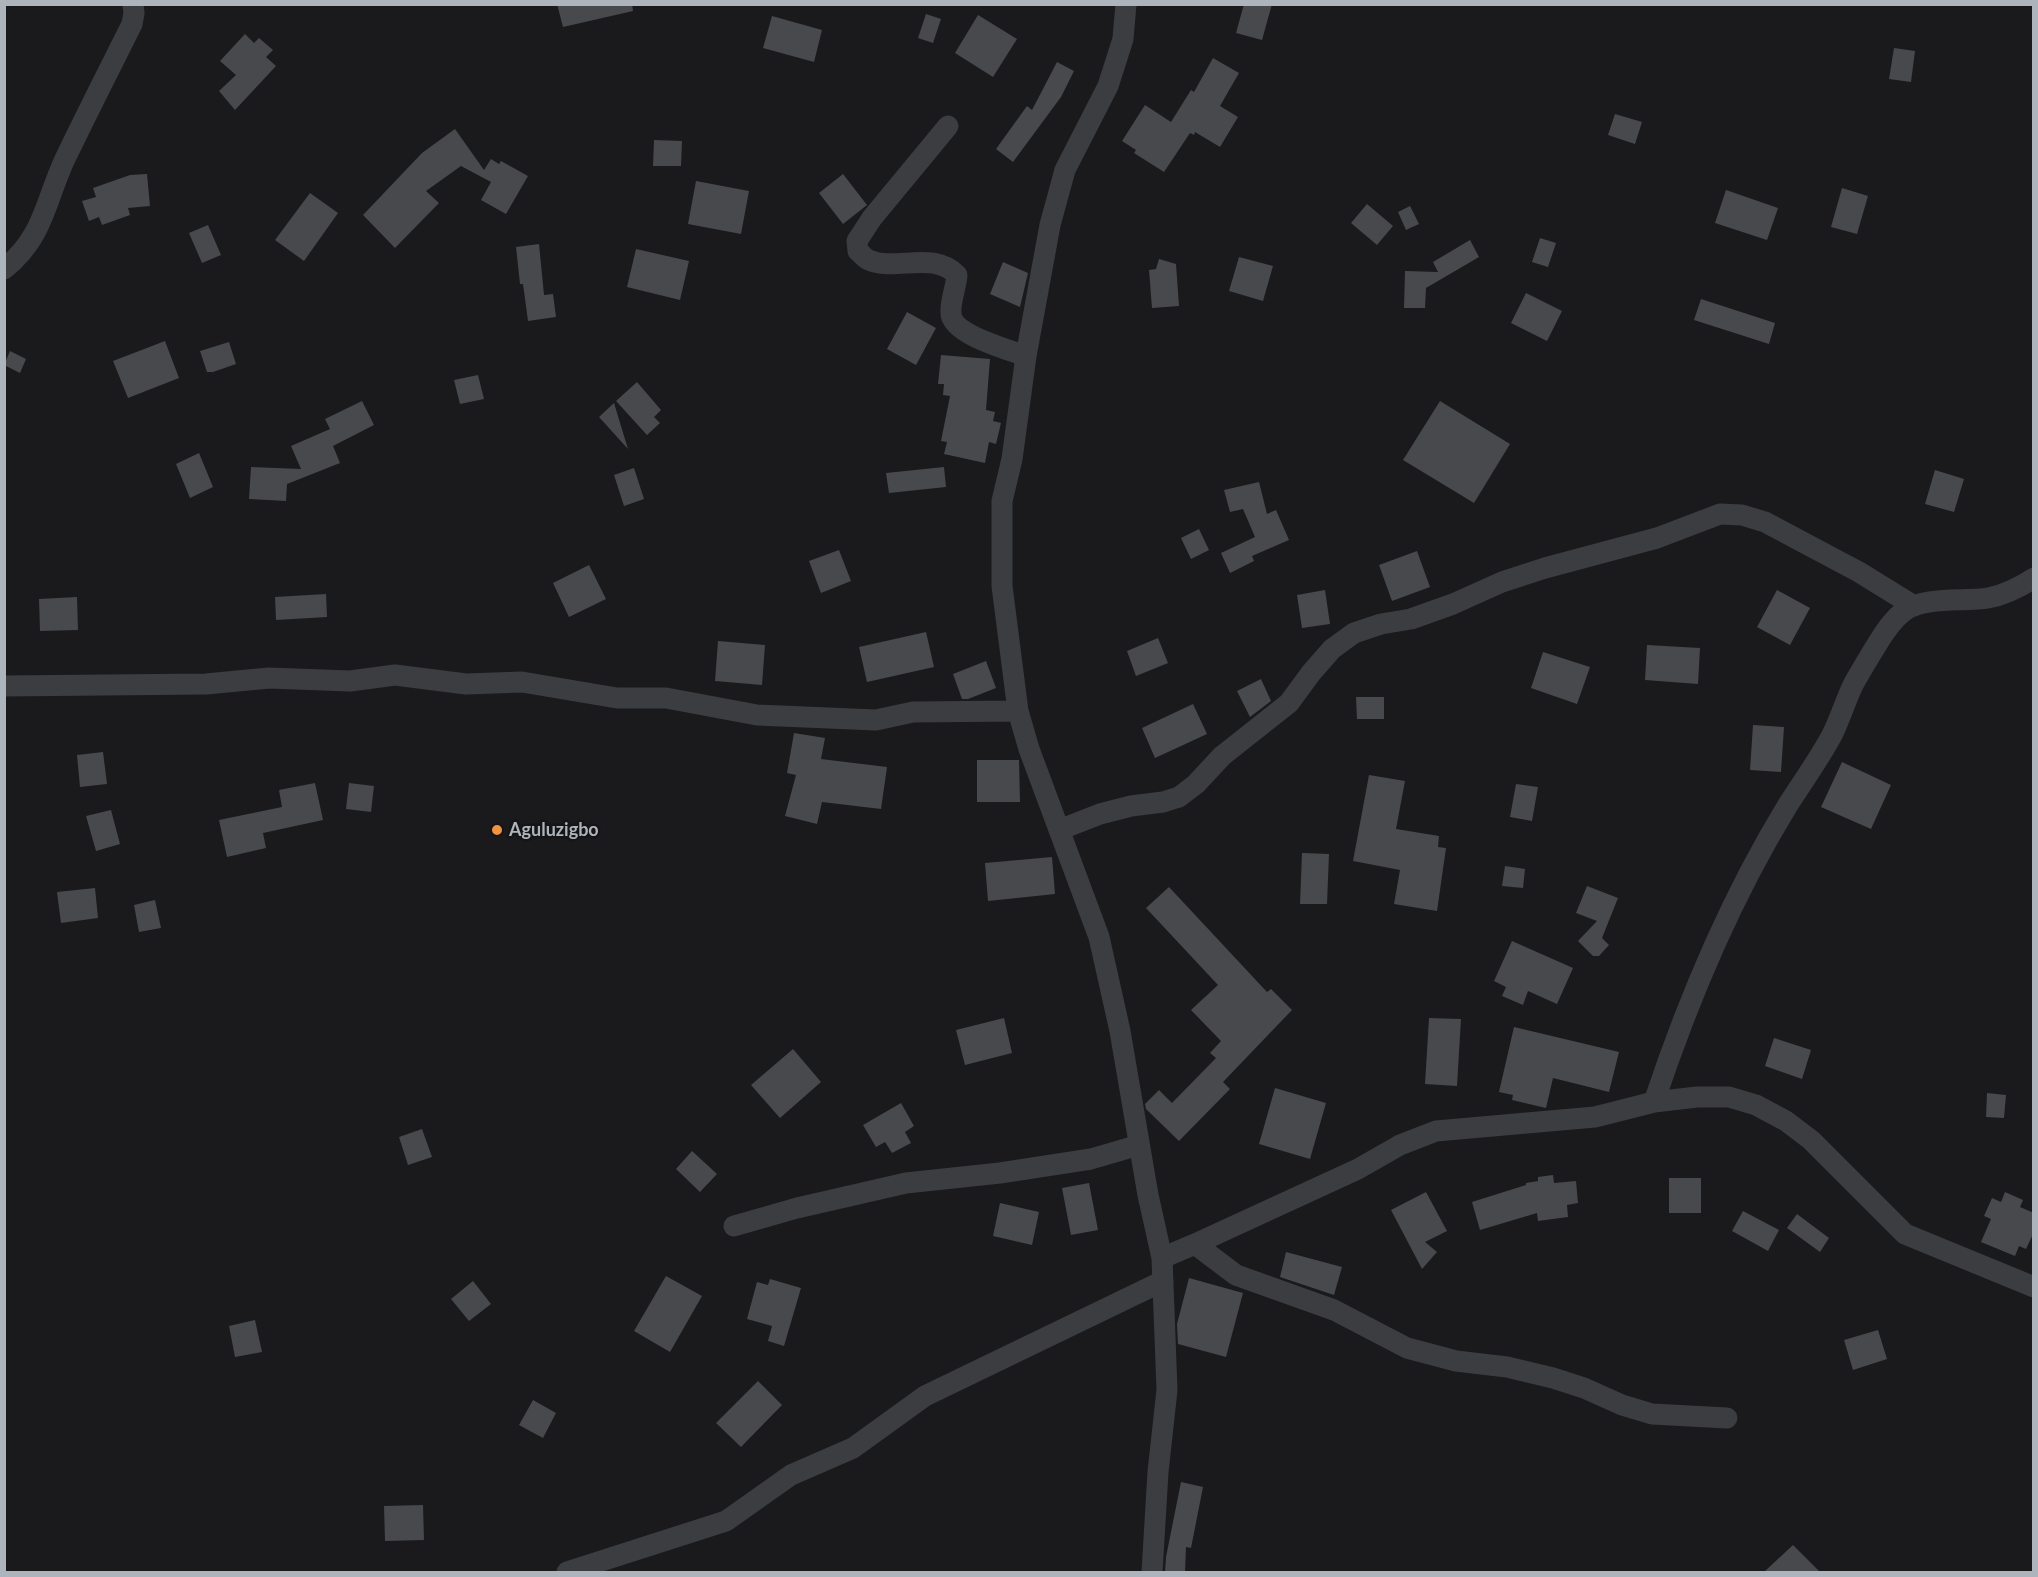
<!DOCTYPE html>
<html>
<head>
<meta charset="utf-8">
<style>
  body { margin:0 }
  #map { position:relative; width:2038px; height:1577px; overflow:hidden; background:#1a1a1c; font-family:Lato,sans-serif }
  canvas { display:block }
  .frame { position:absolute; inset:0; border:6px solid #adb4bb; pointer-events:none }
</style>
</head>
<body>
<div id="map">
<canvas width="2038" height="1577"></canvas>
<div class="frame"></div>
</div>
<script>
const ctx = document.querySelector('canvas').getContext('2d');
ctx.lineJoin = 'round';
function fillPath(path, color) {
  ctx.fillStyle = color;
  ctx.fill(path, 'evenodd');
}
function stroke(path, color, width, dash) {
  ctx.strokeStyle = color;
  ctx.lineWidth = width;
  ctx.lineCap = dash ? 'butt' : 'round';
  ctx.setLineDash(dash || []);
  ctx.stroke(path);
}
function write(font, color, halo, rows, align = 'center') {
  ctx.font = font + ' Lato,sans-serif';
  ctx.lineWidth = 5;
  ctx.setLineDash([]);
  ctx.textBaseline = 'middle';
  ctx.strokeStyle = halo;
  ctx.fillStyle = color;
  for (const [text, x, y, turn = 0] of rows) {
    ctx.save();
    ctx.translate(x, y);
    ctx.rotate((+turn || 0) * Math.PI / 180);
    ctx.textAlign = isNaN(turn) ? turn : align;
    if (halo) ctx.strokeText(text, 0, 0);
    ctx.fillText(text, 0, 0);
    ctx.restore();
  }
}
fillPath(new Path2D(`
  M557,4H632L633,11L563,27Z
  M1244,4H1272L1262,40L1236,33Z
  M926,14L941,19L933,43L918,38Z
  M978,15L1017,39L993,77L955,53Z
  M772,16L822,30L814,62L763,48Z
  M245,34L254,43L259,38L273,50L266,57L276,66L235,110L219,91L236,75L220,61Z
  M1894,48L1915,51L1911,82L1889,79Z
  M1213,58L1239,73L1220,106L1238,117L1220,147L1195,132L1194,135L1190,133L1164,172L1134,153L1136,150L1122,141L1145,105L1171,122L1191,90L1194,92Z
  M1057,62L1074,71L1061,97L1013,162L996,149L1027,106L1032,110Z
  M1615,114L1642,122L1635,144L1608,135Z
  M455,129L484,170L491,159L499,164L501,161L528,176L506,214L481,200L491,182L461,166L426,191L439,203L395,248L363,215L422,153Z
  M654,140L682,141L681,166H653Z
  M147,174L150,206L128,208L130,215L102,225L99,217L89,221L82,201L96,197L93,188L130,175Z
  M843,174L867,205L843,224L819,193Z
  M696,181L749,191L741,234L688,224Z
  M1842,188L1868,196L1857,234L1831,227Z
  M1726,190L1778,208L1767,240L1715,223Z
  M310,193L338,213L304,261L275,240Z
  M1367,204L1393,226L1377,245L1351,223Z
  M1410,206L1419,224L1406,230L1398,212Z
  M208,225L221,255L202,263L189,233Z
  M1540,238L1556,243L1548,267L1532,262Z
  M1470,240L1479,257L1426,288L1425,308H1404L1405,271L1438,272L1433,262Z
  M539,244L544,295L553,294L556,317L528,321L523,284H520L516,247Z
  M636,249L689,261L680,300L627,287Z
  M1239,257L1273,266L1263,301L1229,291Z
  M1159,259L1176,264L1179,306L1152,308L1149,270L1156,269Z
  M1003,262L1028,273L1020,307L990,294Z
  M1526,293L1562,311L1547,341L1511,323Z
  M1701,299L1775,323L1769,344L1694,320Z
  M907,312L936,328L916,365L887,349Z
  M165,341L179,378L128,398L113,361Z
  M229,342L236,364L213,372H207L200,351Z
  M10,351L26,359L20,373L4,365Z
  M941,355L990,359L986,410L995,412L993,421L1001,423L996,444L989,442L985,463L944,454L947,442L941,441L950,396L943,395L944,384H938Z
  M478,375L484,399L460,404L454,380Z
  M637,382L661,410L654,417L660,423L647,435L616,401Z
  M362,401L374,425L333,446L340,463L287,484L286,501L249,499L251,467L301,469L291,446L330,429L325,419Z
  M1440,401L1510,444L1474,503L1403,460Z
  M614,403L628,449L599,417Z
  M199,453L213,487L190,498L176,464Z
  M944,467L946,487L889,493L886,473Z
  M634,468L644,499L624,506L614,475Z
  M1935,470L1964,479L1954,512L1925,504Z
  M1259,482L1267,514L1276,510L1289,540L1252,556L1254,561L1230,573L1221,553L1255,537L1243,509L1230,512L1224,490Z
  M1199,529L1209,550L1191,559L1181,538Z
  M839,550L851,581L821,593L809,561Z
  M1417,551L1430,587L1392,601L1379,565Z
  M589,565L606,599L569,617L553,583Z
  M1325,590L1330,624L1302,628L1297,595Z
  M1777,590L1810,608L1790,645L1757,627Z
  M326,594L327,617L276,620L275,597Z
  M77,597L78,630L40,631L39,599Z
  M926,632L934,667L867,682L859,647Z
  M1158,638L1168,663L1136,676L1127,651Z
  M718,641L765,645L762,685L715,681Z
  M1647,645L1700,648L1698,684L1645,680Z
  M1543,652L1590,667L1577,704L1531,688Z
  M986,661L996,688L968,699H962L953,674Z
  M1261,679L1271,701L1250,717L1237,691Z
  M1356,697H1384V719H1357Z
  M1193,704L1207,734L1155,758L1142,728Z
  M1753,725L1784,727L1781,772L1750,770Z
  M794,733L825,738L821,759L887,767L881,809L822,802L817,824L785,816L796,775L787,773Z
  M103,752L107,784L80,787L77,755Z
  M977,760H1019L1020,802H977Z
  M1842,762L1891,785L1871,829L1821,807Z
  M1369,775L1405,781L1396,829L1439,836L1438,847L1446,848L1437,911L1394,904L1400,870L1353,861Z
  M315,783L323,820L263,833L266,848L227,857L219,820L282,807L279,790Z
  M349,783L374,786L371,812L346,809Z
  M1516,784L1538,787L1532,821L1510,817Z
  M111,810L120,844L96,851L86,816Z
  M1302,853L1329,854L1327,904H1300Z
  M1052,857L1055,894L988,901L985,863Z
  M1505,866L1525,869L1523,888L1502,886Z
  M1587,886L1618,898L1602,938L1609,945L1599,956H1593L1578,941L1597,921L1576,913Z
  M1169,887L1267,992L1271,989L1292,1010L1223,1082L1230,1089L1179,1141L1146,1109L1145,1104L1159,1090L1172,1103L1216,1058L1210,1053L1221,1041L1191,1010L1218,985L1146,908Z
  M95,888L98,918L61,923L57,892Z
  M155,900L161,928L139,932L134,905Z
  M1512,941L1573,968L1557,1004L1528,991L1523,1005L1502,996L1506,987L1494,981Z
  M1004,1018L1012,1053L965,1065L956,1030Z
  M1429,1018L1461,1019L1457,1086L1425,1084Z
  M1514,1027L1619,1052L1609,1092L1553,1078L1546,1108L1512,1100L1513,1095L1499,1092Z
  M1774,1038L1811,1050L1802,1079L1765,1066Z
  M793,1049L821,1082L780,1118L751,1085Z
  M1275,1088L1326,1103L1310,1159L1259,1144Z
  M1987,1093L2006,1095L2004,1118L1986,1117Z
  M901,1103L914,1126L905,1132L911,1143L892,1153L885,1142L876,1147L863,1125Z
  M422,1129L432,1157L408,1165L399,1137Z
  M692,1151L717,1174L700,1192L676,1169Z
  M1553,1175L1554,1183L1576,1181L1578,1203L1567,1205L1568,1217L1538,1221L1537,1213L1480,1230L1472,1202L1526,1185V1183L1538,1181V1177Z
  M1669,1178H1701V1213H1669Z
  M1089,1183L1098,1230L1071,1235L1062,1188Z
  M1426,1192L1447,1231L1425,1242L1437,1252L1422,1269L1391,1210Z
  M2005,1192L2023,1200L2020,1207L2034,1213V1232L2026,1249L2019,1246L2015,1256L1981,1242L1991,1219L1984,1216L1992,1198L2001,1202Z
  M1000,1203L1039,1212L1032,1245L993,1236Z
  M1743,1211L1779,1230L1768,1251L1732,1231Z
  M1797,1214L1829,1238L1820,1252L1787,1228Z
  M1286,1252L1342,1267L1334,1295L1280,1277Z
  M666,1276L702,1296L670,1352L634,1331Z
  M1189,1278L1243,1293L1226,1357L1178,1344L1177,1324Z
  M770,1279L801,1288L784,1346L768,1341L772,1326L747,1319L757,1282L768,1285Z
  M473,1281L491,1304L469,1321L451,1299Z
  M255,1320L262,1352L235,1357L229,1326Z
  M1878,1330L1887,1359L1853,1370L1844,1340Z
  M758,1381L782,1405L741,1447L716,1423Z
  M533,1400L556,1413L543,1438L519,1425Z
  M1181,1482L1203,1487L1191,1548L1186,1547L1185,1572H1165L1166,1557Z
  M423,1505L424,1540L385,1541L384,1506Z
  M1793,1545L1820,1572H1764Z`), '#47494c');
stroke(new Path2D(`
  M1126,4L1123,39L1108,86L1065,170L1050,225L1026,356L1012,459L1002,501V586L1018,711L1029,749L1099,937L1120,1031L1148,1195L1162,1258L1167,1390L1158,1472L1152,1572
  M948,126L872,218L857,241L858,251C861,253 865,259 869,260C895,272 933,250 957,275C956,288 950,301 951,313C951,334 1009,350 1026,356
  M4,269C43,238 45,203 64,161C86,115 109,70 132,24L134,13L133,4
  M4,686L206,684L269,678L350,681L395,675L466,684L522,682L617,698H666L757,715L876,720L913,712L1018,711
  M1059,830L1100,814L1131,806L1163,802L1179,797L1196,784L1222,756L1289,703L1311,673L1332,649L1354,633L1381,624L1411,619L1453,604L1502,582L1545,568L1657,538L1720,514L1742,515L1765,522L1859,572L1914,606
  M1654,1102C1688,1000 1730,900 1786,808C1801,784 1818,761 1832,735C1840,719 1845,702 1853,685C1860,672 1868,659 1876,646C1883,634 1892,620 1904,611C1924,596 1965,602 1988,598C2004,595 2020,587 2034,578
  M734,1226L797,1208L906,1183L1000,1173L1091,1159L1139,1145
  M1195,1244L1236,1275L1334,1310L1407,1348L1456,1361L1507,1367L1553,1378L1584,1388L1622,1405L1652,1414L1727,1418
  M1162,1258L1195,1244L1358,1169L1400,1145L1436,1131L1595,1117L1654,1102L1697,1097H1729L1756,1105L1786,1121L1811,1140L1905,1234L2034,1287
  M567,1572L726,1521L791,1475L853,1448L925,1396L1163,1281`), '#3b3d41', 21);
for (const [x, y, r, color] of [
  [497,830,6,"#ef9340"]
]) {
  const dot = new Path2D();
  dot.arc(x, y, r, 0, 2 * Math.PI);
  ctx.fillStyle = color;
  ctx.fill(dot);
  stroke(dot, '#151517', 2);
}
write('bold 18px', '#adb4bb', '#151517', [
  ["Aguluzigbo",509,830]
], 'left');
</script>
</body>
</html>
